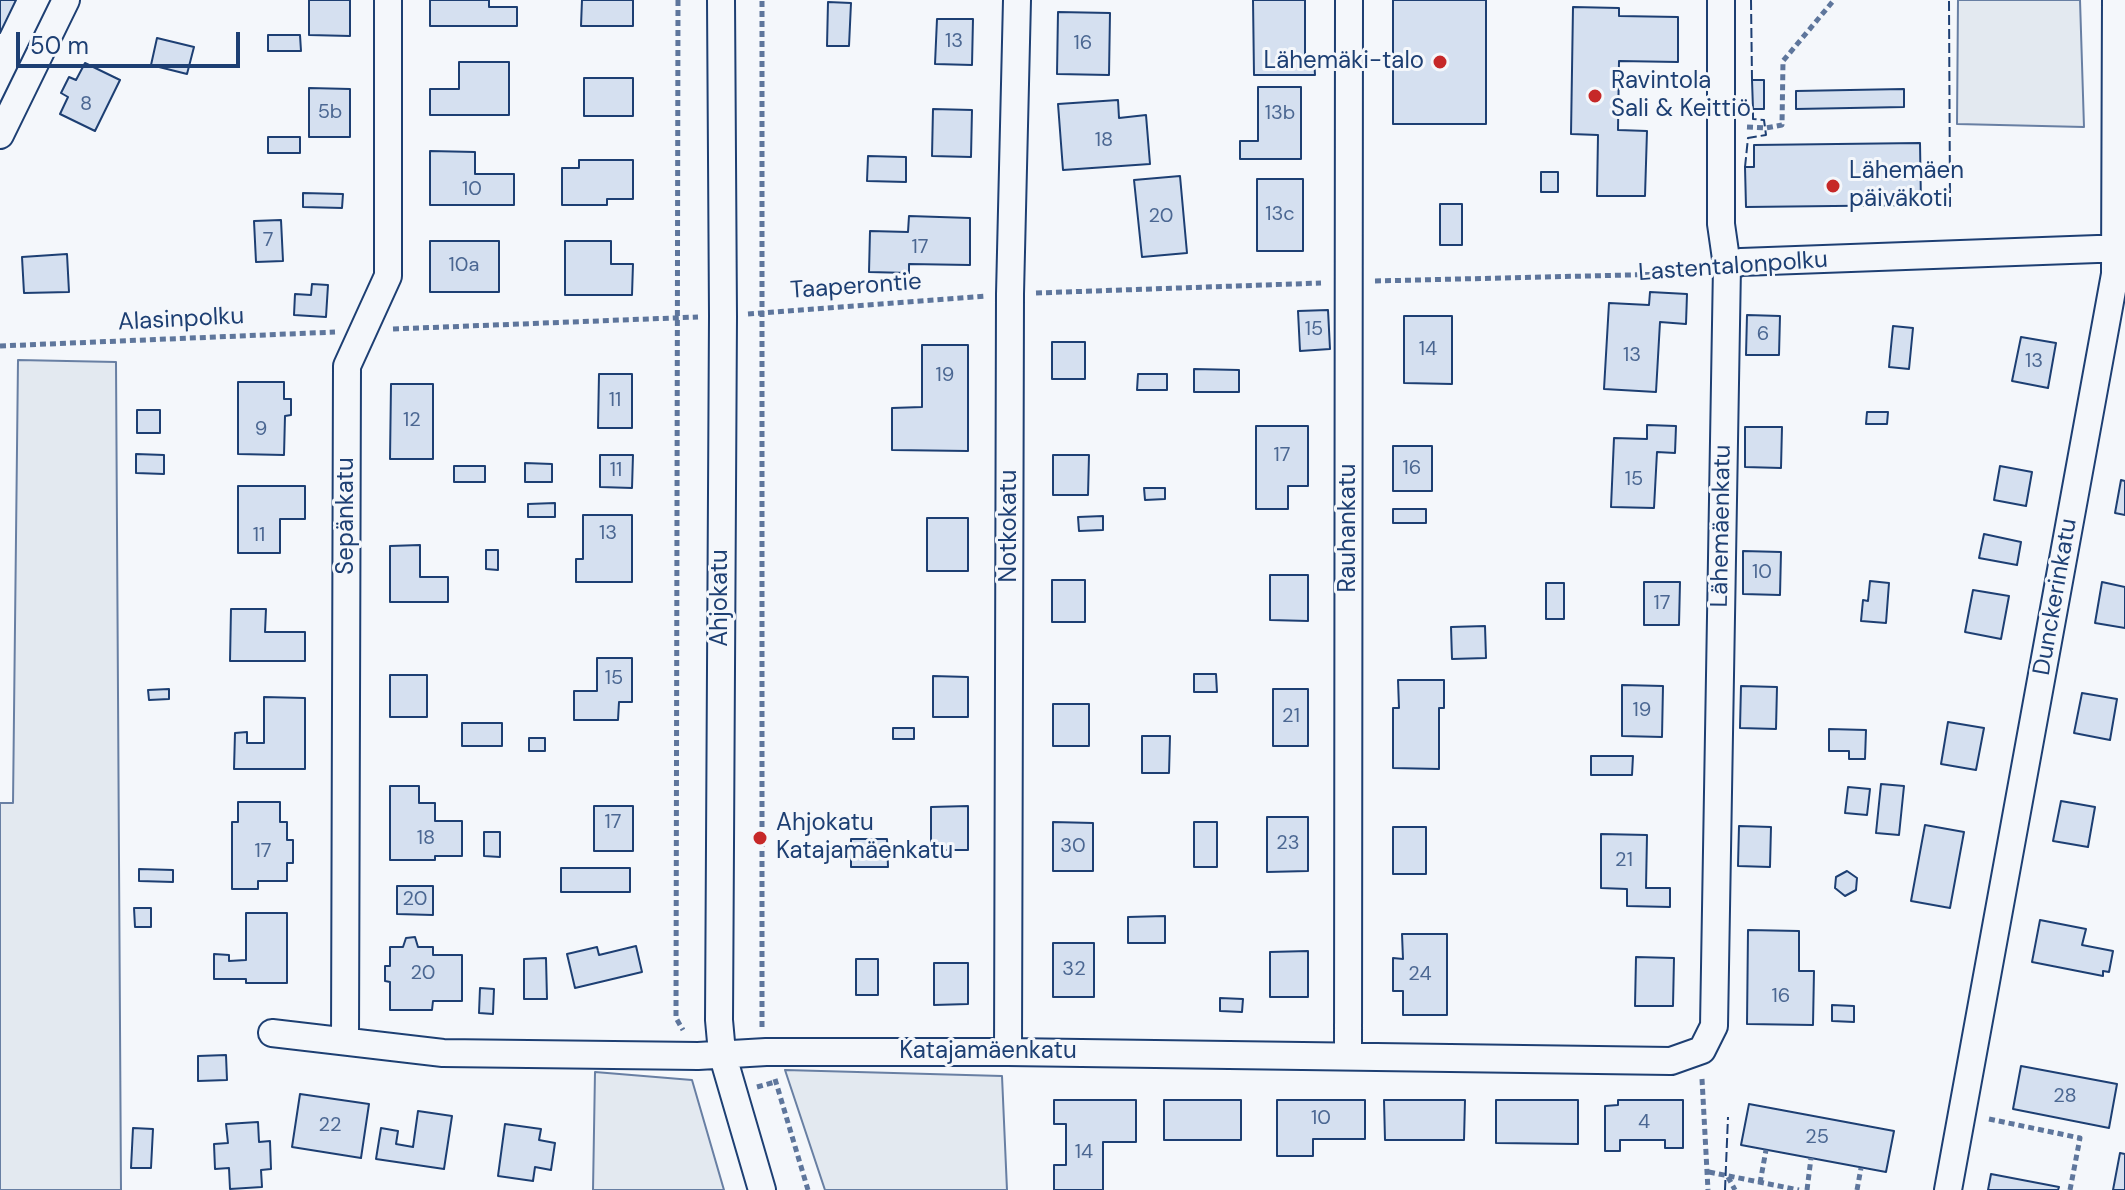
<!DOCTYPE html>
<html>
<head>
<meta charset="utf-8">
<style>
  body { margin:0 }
  #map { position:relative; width:2125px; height:1190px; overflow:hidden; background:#f4f7fb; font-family:"DM Sans",sans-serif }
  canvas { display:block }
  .scale { position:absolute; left:16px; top:32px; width:224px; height:36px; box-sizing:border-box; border:4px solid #1d3f73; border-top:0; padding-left:10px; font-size:24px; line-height:28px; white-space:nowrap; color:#1d3f73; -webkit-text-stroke:6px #f4f7fb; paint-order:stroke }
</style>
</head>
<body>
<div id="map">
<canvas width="2125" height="1190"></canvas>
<div class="scale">50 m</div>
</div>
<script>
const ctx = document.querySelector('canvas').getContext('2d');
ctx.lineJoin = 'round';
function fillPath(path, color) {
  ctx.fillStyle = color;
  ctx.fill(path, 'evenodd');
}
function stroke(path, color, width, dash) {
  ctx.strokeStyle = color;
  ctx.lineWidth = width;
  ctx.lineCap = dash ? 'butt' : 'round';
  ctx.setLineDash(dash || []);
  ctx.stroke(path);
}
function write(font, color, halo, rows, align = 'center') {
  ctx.font = font + ' "DM Sans",sans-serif';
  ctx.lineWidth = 6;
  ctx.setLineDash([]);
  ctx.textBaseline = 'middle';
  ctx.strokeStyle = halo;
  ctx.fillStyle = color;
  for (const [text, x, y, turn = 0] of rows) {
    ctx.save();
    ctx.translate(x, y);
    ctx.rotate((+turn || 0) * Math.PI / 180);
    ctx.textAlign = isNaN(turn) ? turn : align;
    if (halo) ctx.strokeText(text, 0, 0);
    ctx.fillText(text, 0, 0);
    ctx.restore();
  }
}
const green = new Path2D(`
  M1958,0H2080L2084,127L1957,124Z
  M18,360L116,362L121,1190H0V803H13Z
  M785,1070L1002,1076L1007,1190H825Z
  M595,1072L692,1080L724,1190H593Z`);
fillPath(green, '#e3e9f0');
stroke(green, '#687fa3', 2);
const building = new Path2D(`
  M0,0H16L0,33Z
  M309,0H350V36L309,35Z
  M430,0H489V7H517V26H430Z
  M582,0H633V26H581Z
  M1253,0H1305V56H1314L1315,75H1254Z
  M1393,0H1486V124H1393Z
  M828,2L851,3L849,46H827Z
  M1573,7L1619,8V16L1678,17V62L1619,61L1618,130L1647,131L1645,196H1597L1598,135L1571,134Z
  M1058,12L1110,13L1109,75L1057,74Z
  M937,19H973L972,65L935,64Z
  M268,35H300L301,51H268Z
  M157,38L194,47L187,74L151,65Z
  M459,62H509V115H430V89H459Z
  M85,63L120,80L95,131L60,114L68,97L61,93L69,77L76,80Z
  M584,78H633V116H584Z
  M1752,80H1764V109H1753Z
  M1258,87H1301V159H1240V141H1258Z
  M309,88L350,89V137H309Z
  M1904,89V107L1796,109V91Z
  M1118,100L1119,118L1146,115L1150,164L1063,170L1058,104Z
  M933,109L972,110L971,157L932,156Z
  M268,137H300V153H268Z
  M1920,143L1921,205L1746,207L1745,167H1754V145Z
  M430,151L475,152V174H514V205H430Z
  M868,156L906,157V182L867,181Z
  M579,160H633V199H607V205H562V168H579Z
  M1541,172H1558V192H1541Z
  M1180,176L1187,253L1142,257L1134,180Z
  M1257,179H1303V251H1257Z
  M303,193L343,194L342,208L303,207Z
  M1440,204H1462V245H1440Z
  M909,216L970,218V265L909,264V273L869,272L870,231L908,232Z
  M281,220L283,261L256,262L254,221Z
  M430,241H499V292H430Z
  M565,241H611V264H633L632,295H565Z
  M67,254L69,292L24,293L22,257Z
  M312,284L328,285L326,317L294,315L295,294L311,295Z
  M1650,292L1687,294L1686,324L1660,322L1656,392L1604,389L1609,303L1649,305Z
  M1328,310L1330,349L1300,351L1298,311Z
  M1747,315L1780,316L1779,355H1746Z
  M1404,316H1452V384L1404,383Z
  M1893,326L1913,328L1909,369L1889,367Z
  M2021,337L2056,343L2048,388L2012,381Z
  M1052,342H1085V379H1052Z
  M922,345H968V451L892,450V408L922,407Z
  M1194,369L1239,370V392H1194Z
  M599,374H632V428H598Z
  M1138,374H1167V390H1137Z
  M238,382H284V399H291V415L285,416L284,455L238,454Z
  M391,384H433V459H390Z
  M137,410H160V433H137Z
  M1867,412H1888L1887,424H1866Z
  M1647,425L1676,426L1675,453L1657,452L1654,508L1611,507L1614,438L1647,439Z
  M1256,426H1308V486H1288V509H1256Z
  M1745,427H1782L1781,468L1745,467Z
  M1393,446H1432V491H1393Z
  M136,454L164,455V474L136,473Z
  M600,455H633L632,488L600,487Z
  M1053,455H1089L1088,495H1053Z
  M525,463L552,464V482H525Z
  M454,466H485V482H454Z
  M2000,466L2032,472L2026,506L1994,500Z
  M2121,480L2125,481V515L2115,513Z
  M238,486H305V519H280V553H238Z
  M1144,488H1165V499L1145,500Z
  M555,503V517H528V504Z
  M1393,509H1426V523H1393Z
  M583,515H632V582H576V559H583Z
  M1103,516V530L1079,531L1078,517Z
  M927,518H968V571H927Z
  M1984,534L2021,542L2017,565L1979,558Z
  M420,545V577H448V602H390V546Z
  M486,550H498V570L486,569Z
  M1743,551L1781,552L1780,595L1743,594Z
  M1270,575H1308V621L1270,620Z
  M1052,580H1085V622H1052Z
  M1870,581L1889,583L1886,623L1861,621L1863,600L1868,601Z
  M1644,582H1680L1679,625H1644Z
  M2102,582L2125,587V628L2095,623Z
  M1546,583H1564V619H1546Z
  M1973,590L2009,596L2001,639L1965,632Z
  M231,609H266L265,632H305V661H230Z
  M1485,626L1486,658L1452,659L1451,627Z
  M597,658H632V702H619L618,720H574V691H597Z
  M1194,674H1216L1217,692H1194Z
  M390,675H427V717H390Z
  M933,676L968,677V717H933Z
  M1398,680H1444V708H1439V769L1393,768V708H1399Z
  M1622,685L1663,686L1662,737L1622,736Z
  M1741,686L1777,687L1776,729L1740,728Z
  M169,689V699L149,700L148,690Z
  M1273,689H1308V746H1273Z
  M2082,693L2117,699L2110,740L2074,733Z
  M264,697L305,698V769H234L235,733L247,732V743H264Z
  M1053,704H1089V746H1053Z
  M1948,722L1984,728L1976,770L1941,764Z
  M462,723H502V746H462Z
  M893,728H914V739H893Z
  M1829,729L1866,730L1865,759H1849V751H1829Z
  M1142,736H1170L1169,773H1142Z
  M529,738H545V751H529Z
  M1591,756H1633L1632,775H1591Z
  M1881,784L1904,786L1899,835L1876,833Z
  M390,786H419V803H435V821H462V856H435V860H390Z
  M1848,787L1870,789L1867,815L1845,813Z
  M2061,801L2095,807L2088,847L2053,841Z
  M238,802H280V822H287V840H293V863H287V881H258V889H232V822H238Z
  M594,806H633V851H594Z
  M968,806V850H931V807Z
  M1267,817H1308V871L1267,872Z
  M1053,822L1093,823V871H1053Z
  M1194,822H1217V867H1194Z
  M1925,825L1964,832L1950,908L1911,901Z
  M1739,826L1771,827L1770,867L1738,866Z
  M1393,827H1426V874H1393Z
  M484,832H500V857L484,856Z
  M1601,834L1647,835L1646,888H1670V907L1627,906V889L1601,888Z
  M851,839H887L888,867H851Z
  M561,868H630V892H561Z
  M139,869L173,870V882L139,881Z
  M1847,871L1857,878L1856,890L1845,896L1835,888L1836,877Z
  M397,886H433V915L397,914Z
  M134,908H151V927H135Z
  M246,913H287V983H246V979H214V954L229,955V961L246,960Z
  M1165,916V943H1128V917Z
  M2040,920L2086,929L2082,945L2113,951L2109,972L2103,971V976L2032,962Z
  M1748,930L1799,931V971H1814L1813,1025L1747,1024Z
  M1402,934H1447V1015H1403V991H1393V958L1403,959Z
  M415,937L418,947H433V955H462V1001H433L432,1010H390V982L385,981V966H390V947H403L406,938Z
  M1053,943H1094V997H1053Z
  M636,946L642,972L575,988L567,954L597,947L599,955Z
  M1308,951V997H1270V952Z
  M1636,957L1674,958L1673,1006H1635Z
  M546,958L547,999H524V959Z
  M856,959H878V995H856Z
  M934,963H968V1004L934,1005Z
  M480,988L494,989L493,1014L479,1013Z
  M1220,998L1243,999L1242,1012L1220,1011Z
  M1832,1005L1854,1006V1022L1832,1021Z
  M226,1055L227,1080L198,1081V1056Z
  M2021,1066L2117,1084L2109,1128L2013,1109Z
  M300,1094L369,1104L361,1158L292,1147Z
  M1054,1100H1136V1142H1103V1190H1054V1165H1066V1124H1054Z
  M1164,1100H1241V1140H1164Z
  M1277,1100H1365V1139H1313V1156H1277Z
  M1384,1100H1465L1464,1140H1385Z
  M1496,1100H1578V1144L1496,1143Z
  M1618,1100H1683V1148H1665V1140H1620V1151H1605V1106L1618,1105Z
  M1749,1104L1894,1131L1886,1172L1741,1145Z
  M418,1111L452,1116L444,1169L376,1159L381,1128L398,1131L396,1144L413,1147Z
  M258,1122L259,1142L270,1141L271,1169L261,1170L262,1187L230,1189L229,1168L215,1169L214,1144L228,1143L226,1124Z
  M505,1124L541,1129L539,1140L555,1143L551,1170L535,1167L533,1181L498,1176Z
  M133,1128L153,1129L151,1168H131Z
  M2120,1153L2125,1154V1190H2113Z
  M1991,1174L2059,1187L2058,1190H1988Z`);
fillPath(building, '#d5e0f0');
stroke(building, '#1d3f73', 2);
const street = new Path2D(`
  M721,0L723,316L719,1020L722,1053L762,1190
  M0,135L66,0
  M1727,266L1741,262L2125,248
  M272,1033L443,1053L698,1056L766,1052H1008L1671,1061L1702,1050L1714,1026L1727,266L1721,224V0
  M345,1041L347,366L388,276V0
  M1008,1052L1010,294L1017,0
  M1348,1056L1349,0
  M1948,1190L2115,274L2116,0`);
stroke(street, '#1d3f73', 30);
stroke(new Path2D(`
  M678,0L676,1018L683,1030
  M1747,127L1766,128L1782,125L1783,61L1834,0
  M1375,281L1671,274L1701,270
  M1036,293L1321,283
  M748,314L986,296
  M393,329L698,317
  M0,346L335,332
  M762,1027V0
  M775,1079L808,1190
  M1702,1079L1708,1190
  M757,1087L775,1082
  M1989,1119L2080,1138L2070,1190
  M1709,1172L1799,1190
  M1728,1177L1735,1190
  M1760,1183L1766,1150
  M1807,1190L1811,1158
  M1857,1190L1861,1168`), '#5e769c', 5, [6, 4]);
stroke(street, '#f4f7fb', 26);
stroke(new Path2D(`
  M1751,0L1752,80
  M1745,167L1748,138L1766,135L1764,120L1753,119V109
  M1921,205L1950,206L1949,0
  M1725,1190L1728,1117`), '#1d3f73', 2, [10, 4]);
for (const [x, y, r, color] of [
  [1440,62,8,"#c62828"],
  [1595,96,8,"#c62828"],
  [1833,186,8,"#c62828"],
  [760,838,8,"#c62828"]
]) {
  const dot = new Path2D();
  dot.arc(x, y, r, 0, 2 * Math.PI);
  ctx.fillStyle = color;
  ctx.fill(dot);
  stroke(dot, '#f4f7fb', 3);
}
write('20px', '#4b6792', null, [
  ["13",954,42],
  ["16",1083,44],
  ["8",86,105],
  ["5b",330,113],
  ["13b",1280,114],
  ["18",1104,141],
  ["10",472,190],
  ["13c",1280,215],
  ["20",1161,217],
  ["7",268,241],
  ["17",920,248],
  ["10a",464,266],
  ["15",1314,330],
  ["6",1763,335],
  ["14",1428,350],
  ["13",1632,356],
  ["13",2034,362],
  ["19",945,376],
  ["11",615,401],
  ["12",412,421],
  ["9",261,430],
  ["17",1282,456],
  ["16",1412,469],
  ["11",616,471],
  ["15",1634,480],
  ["13",608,534],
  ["11",259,536],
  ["10",1762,573],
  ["17",1662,604],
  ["15",614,679],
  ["19",1642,711],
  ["21",1291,717],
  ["17",613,823],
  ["18",426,839],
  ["23",1288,844],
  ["30",1073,847],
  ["17",263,852],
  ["21",1624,861],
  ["20",415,900],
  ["32",1074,970],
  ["20",423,974],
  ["24",1420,975],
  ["16",1781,997],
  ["28",2065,1097],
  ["10",1321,1119],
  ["4",1644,1123],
  ["22",330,1126],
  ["25",1817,1138],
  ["14",1084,1153]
]);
write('24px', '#1d3f73', '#f4f7fb', [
  ["Lähemäki-talo",1424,62,"right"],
  ["Ravintola",1611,82],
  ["Sali & Keittiö",1611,110],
  ["Lähemäen",1849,172],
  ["päiväkoti",1849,200],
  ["Ahjokatu",776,824],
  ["Katajamäenkatu",776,852]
], 'left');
write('24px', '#1d3f73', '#f4f7fb', [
  ["Lastentalonpolku",1733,267,-4],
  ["Taaperontie",856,287,-4],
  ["Alasinpolku",181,320,-3],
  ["Sepänkatu",347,516,-90],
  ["Notkokatu",1010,526,-90],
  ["Lähemäenkatu",1722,526,-89],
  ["Rauhankatu",1349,528,-90],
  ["Dunckerinkatu",2056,597,-80],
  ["Ahjokatu",721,598,-90],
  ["Katajamäenkatu",988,1052]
]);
</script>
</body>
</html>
